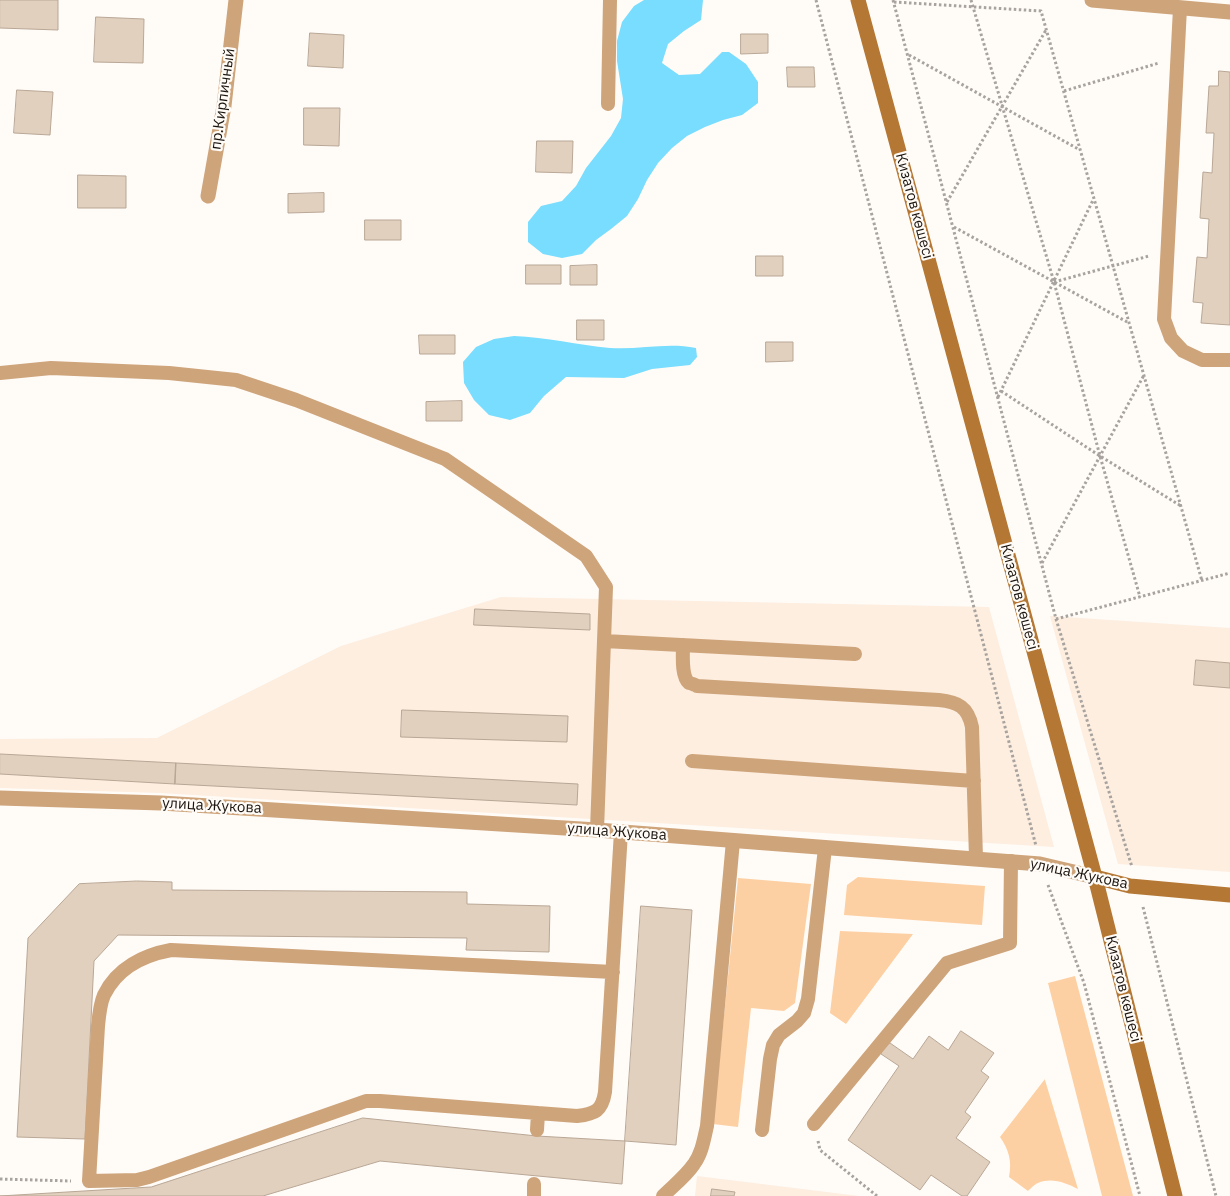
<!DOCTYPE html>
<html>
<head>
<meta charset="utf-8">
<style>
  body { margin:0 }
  canvas { display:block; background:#fffbf7 }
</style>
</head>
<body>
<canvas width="1230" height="1196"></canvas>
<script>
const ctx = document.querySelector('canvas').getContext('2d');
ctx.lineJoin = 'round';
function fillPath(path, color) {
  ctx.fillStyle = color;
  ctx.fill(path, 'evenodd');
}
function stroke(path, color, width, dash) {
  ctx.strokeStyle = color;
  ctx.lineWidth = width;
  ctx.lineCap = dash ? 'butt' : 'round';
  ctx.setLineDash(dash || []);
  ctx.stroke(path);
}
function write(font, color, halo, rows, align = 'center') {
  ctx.font = font + ' "IBM Plex Sans",sans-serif';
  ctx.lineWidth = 4.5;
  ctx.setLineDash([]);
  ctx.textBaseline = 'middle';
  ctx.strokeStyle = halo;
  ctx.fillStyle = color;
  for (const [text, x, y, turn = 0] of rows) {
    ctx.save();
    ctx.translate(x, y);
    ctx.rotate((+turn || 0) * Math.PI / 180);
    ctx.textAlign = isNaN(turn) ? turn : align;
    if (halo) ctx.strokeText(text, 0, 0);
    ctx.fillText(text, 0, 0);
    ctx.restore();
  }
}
fillPath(new Path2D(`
  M501,597L989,607L1054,847L160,793L0,788V739L157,738L341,646Z
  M1050,616L1230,628V872L1118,864Z
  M697,1176L859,1196H695Z`), '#fdeee0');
fillPath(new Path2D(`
  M858,877L985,886L982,925L844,915L847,885Z
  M738,878L811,884L795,1003L784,1011L751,1008L738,1127L713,1124Z
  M840,931L913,934L846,1024L830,1013Z
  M1075,976L1133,1196H1102L1048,983Z
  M1045,1079V1080L1078,1189C1066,1183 1052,1177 1038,1183C1035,1184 1031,1188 1028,1191L1009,1177C1012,1161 1009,1150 1000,1137Z`), '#fdd0a3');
fillPath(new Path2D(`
  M644,0H703L701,20L684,31L668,44L662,63L679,75L700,74L722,52H729L746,64L758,82V103L742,115L723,120L705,127L687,136L672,148L658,163L647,180L638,199L627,216L611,229L596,240L582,254L562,258L543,254L528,242V222L541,206L562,201L576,186L586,168L611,136L621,118L623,99L617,61V41L622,22L634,6Z
  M514,336C546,337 578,345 610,348C639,350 667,342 696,348L697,357L690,365L652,369L624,378L566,377L544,396L530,413L510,420L489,415L474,400L464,383L463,362L476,347L494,339Z`), '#78ddfe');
const building = new Path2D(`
  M0,0H58V30L0,28Z
  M96,17L144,19L143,63L94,62Z
  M310,33L344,35L343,68L308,66Z
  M741,34H768V53L741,54Z
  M787,67H814L815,87H788Z
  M1219,71L1230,72V325L1201,323L1203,303L1193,302L1197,257L1207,258L1209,219L1200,218L1203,172L1212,173L1214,133H1206L1209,86H1218Z
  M17,90L53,92L50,135L14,133Z
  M304,108H340L339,146L304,145Z
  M537,141H573L572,173L536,172Z
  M78,175L126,176V208H78Z
  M324,193V212L288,213V194Z
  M365,220H401V240H365Z
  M756,256H783V276H756Z
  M526,265H561V284H526Z
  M597,265V285H570V266Z
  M577,320H604V340H577Z
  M419,335H455V354H420Z
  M766,342H793V361L766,362Z
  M462,401V421H426V402Z
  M475,609L590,614V630L474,625Z
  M1196,660L1230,663V688L1194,685Z
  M402,710L568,716L567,742L401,737Z
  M0,754L176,763L175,784L0,774Z
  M176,763L578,784L577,805L175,784Z
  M137,881L172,882V890L467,892V904L550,906L549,952L466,950L467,938L118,935L94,961L85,1139L17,1137L28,938L79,884Z
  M641,906L692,910L676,1145L625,1141Z
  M961,1031L994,1053L981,1071L989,1077L965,1112L971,1117L956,1138L990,1162L967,1196H962L931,1175L920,1190L848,1140L899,1066L881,1054V1050L887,1044L890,1043L913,1059L929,1036L948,1050Z
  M363,1118L537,1136L625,1141L622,1184L380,1161L263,1196H0L151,1187Z
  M712,1189L735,1192L734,1196H711Z`);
fillPath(building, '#e2d0be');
stroke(building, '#b9a796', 1);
stroke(new Path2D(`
  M816,0L1036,846
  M893,0L1056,619L1132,867
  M971,0L1054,282L1100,456L1140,597
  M894,2L1041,11L1202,581
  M909,55L1080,150
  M1064,91L1159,63
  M947,202L1046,30
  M954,227L1129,323
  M1054,282L1149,256
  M1001,391L1100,456L1181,506
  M998,397L1093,200
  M1042,563L1144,375
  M1056,619L1230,573
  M1048,885L1084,983L1140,1196
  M1143,907L1216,1196
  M818,1141L820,1150L877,1196
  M0,1179L71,1181`), '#a8a39e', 3, [2.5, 2.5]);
stroke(new Path2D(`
  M1180,8L1164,319L1171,338L1183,351L1202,360H1230
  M608,104L610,0
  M0,373L51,368L169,373L236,380L296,400L445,459L586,556L606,587L597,830
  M604,641L855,654
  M683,645C683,655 681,676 689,683C690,683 696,685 697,686L939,700C958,702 968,707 972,727L976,858
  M692,761L974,781
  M613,972L171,950C144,955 117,968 104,995C100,1004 99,1015 98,1026L89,1181L137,1180L149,1177L366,1101H380L577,1116C595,1114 602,1111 605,1092L621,832
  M814,1124L947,963L1010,943L1011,861
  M537,1130L538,1113
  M762,1130L770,1059L773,1045L779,1035L797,1021L804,1013L808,999L825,848
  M534,1184V1196
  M663,1196C673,1186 686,1176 694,1164C702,1153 704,1139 707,1126L733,841`), '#cea47b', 14);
stroke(new Path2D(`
  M1092,0L1230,12
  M208,196L224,106L236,0
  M0,798L161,803L597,830L1040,864L1095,877`), '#cea47b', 15);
stroke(new Path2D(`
  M858,0L1095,877L1175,1196
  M1095,877L1130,886L1230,895`), '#b57834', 15);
write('15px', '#1c150f', '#fffbf7', [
  ["пр.Кирпичный",223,99,-82],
  ["Кизатов көшесі",914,206,75],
  ["Кизатов көшесі",1019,597,75],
  ["улица Жукова",212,806,3],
  ["улица Жукова",617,832,4],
  ["улица Жукова",1079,874,12],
  ["Кизатов көшесі",1123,989,76]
]);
</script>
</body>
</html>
